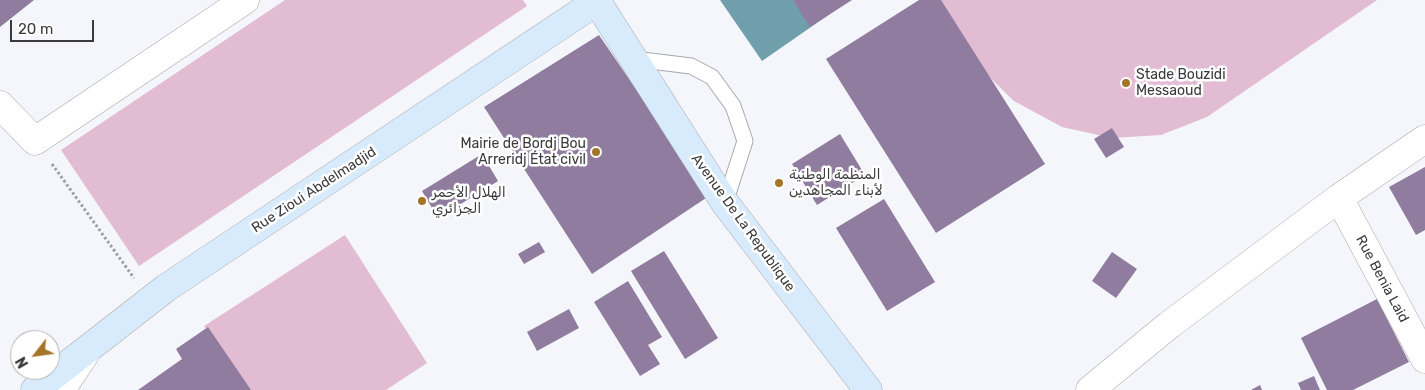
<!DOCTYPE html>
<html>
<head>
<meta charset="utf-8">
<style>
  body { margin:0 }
  #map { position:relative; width:1425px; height:390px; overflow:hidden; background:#f5f6fb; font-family:Rubik,sans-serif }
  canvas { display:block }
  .north { position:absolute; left:10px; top:330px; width:50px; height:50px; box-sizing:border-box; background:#fff; border:1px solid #b1b1b1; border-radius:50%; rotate:240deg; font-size:14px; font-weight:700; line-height:20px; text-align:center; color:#3b3b3d }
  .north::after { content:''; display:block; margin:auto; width:18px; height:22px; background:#a47528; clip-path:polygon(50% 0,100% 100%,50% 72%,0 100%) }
  .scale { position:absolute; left:10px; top:20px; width:84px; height:22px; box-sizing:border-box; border:2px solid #3b3b3d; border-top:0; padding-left:6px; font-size:15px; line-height:18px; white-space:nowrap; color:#3b3b3d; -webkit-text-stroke:4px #fff; paint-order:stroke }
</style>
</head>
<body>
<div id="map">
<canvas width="1425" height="390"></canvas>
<div class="north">N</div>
<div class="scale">20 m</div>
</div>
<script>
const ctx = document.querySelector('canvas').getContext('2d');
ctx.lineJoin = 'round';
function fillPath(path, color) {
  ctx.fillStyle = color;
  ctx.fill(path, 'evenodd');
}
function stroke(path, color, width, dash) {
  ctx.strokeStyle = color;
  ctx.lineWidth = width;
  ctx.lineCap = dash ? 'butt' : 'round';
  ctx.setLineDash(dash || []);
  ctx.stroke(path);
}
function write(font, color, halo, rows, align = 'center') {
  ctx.font = font + ' Rubik,"Noto Sans Arabic",sans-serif';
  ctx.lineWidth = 5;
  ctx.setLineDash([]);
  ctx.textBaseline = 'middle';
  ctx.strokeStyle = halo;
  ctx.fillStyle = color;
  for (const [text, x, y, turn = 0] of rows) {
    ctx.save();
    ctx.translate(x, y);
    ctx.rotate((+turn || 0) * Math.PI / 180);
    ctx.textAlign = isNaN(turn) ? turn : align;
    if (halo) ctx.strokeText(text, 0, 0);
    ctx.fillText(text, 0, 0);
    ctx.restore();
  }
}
fillPath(new Path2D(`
  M285,0H523L527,6L139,266L61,150Z
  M939,0H1377L1207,117L1161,135L1112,138L1062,127L1014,101L977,65Z
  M345,235L427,363L386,390H246L204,326Z`), '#e2bcd3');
fillPath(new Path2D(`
  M720,0H850L762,61Z`), '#6f9fab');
fillPath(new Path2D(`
  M0,0H34L0,27Z
  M793,0H852L810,27Z
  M919,0H941L1045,164L936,233L826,59Z
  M599,35L709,196L592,274L484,107Z
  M1112,128L1124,147L1106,158L1094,139Z
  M840,134L865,175L817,205L792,164Z
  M482,154L498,181L438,218L422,191Z
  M1425,167V230L1416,235L1389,187Z
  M884,199L935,282L887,311L836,228Z
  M539,242L545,252L524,264L518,254Z
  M664,251L718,338L685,359L631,271Z
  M1112,252L1137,269L1116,298L1092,281Z
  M628,281L662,337L648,345L660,364L640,376L594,302Z
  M1377,299L1409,362L1353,390H1327L1301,338Z
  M569,309L579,328L537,351L527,332Z
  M208,327L251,390H138L182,359L176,349Z
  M1314,376L1320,390H1301L1298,383Z
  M1260,385L1262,390H1251Z`), '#8f7c9e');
const service = new Path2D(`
  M634,59L691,66L712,77L733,106L745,141L725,203`);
const minor = new Path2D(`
  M0,105L35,141L245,0
  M1339,198L1425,359
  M61,390L85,354
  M1090,390L1169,325L1339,198L1425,139`);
const secondary = new Path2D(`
  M596,0L725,203L868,390
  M35,390L166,288L599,0`);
stroke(service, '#a8a9ad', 17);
stroke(minor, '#a8a9ad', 29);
stroke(secondary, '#a8a9ad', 29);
stroke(new Path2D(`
  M52,164L134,278`), '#9e9ea2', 3, [2.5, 2.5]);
stroke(service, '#fff', 15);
stroke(minor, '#fff', 28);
stroke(secondary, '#d8ebfc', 28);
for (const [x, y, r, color] of [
  [1126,83,5,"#a47528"],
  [596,152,5,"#a47528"],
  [779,183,5,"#a47528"],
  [422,201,5,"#a47528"]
]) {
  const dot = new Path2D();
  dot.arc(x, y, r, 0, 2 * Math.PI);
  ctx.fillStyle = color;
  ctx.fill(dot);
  stroke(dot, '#fff', 2);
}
write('14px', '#3b3b3d', '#fff', [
  ["Stade Bouzidi",1136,75],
  ["Messaoud",1136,91],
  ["Mairie de Bordj Bou",586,144,"right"],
  ["Arreridj État civil",586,160,"right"],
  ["المنظمة الوطنية",789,175],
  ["لأبناء المجاهدين",789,191],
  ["الهلال الأحمر",432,193],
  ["الجزائري",432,209]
], 'left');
write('14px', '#3b3b3d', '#fff', [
  ["Rue Zioui Abdelmadjid",314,190,-33],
  ["Avenue De La Republique",743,223,54],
  ["Rue Benia Laid",1382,279,62]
]);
</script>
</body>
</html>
